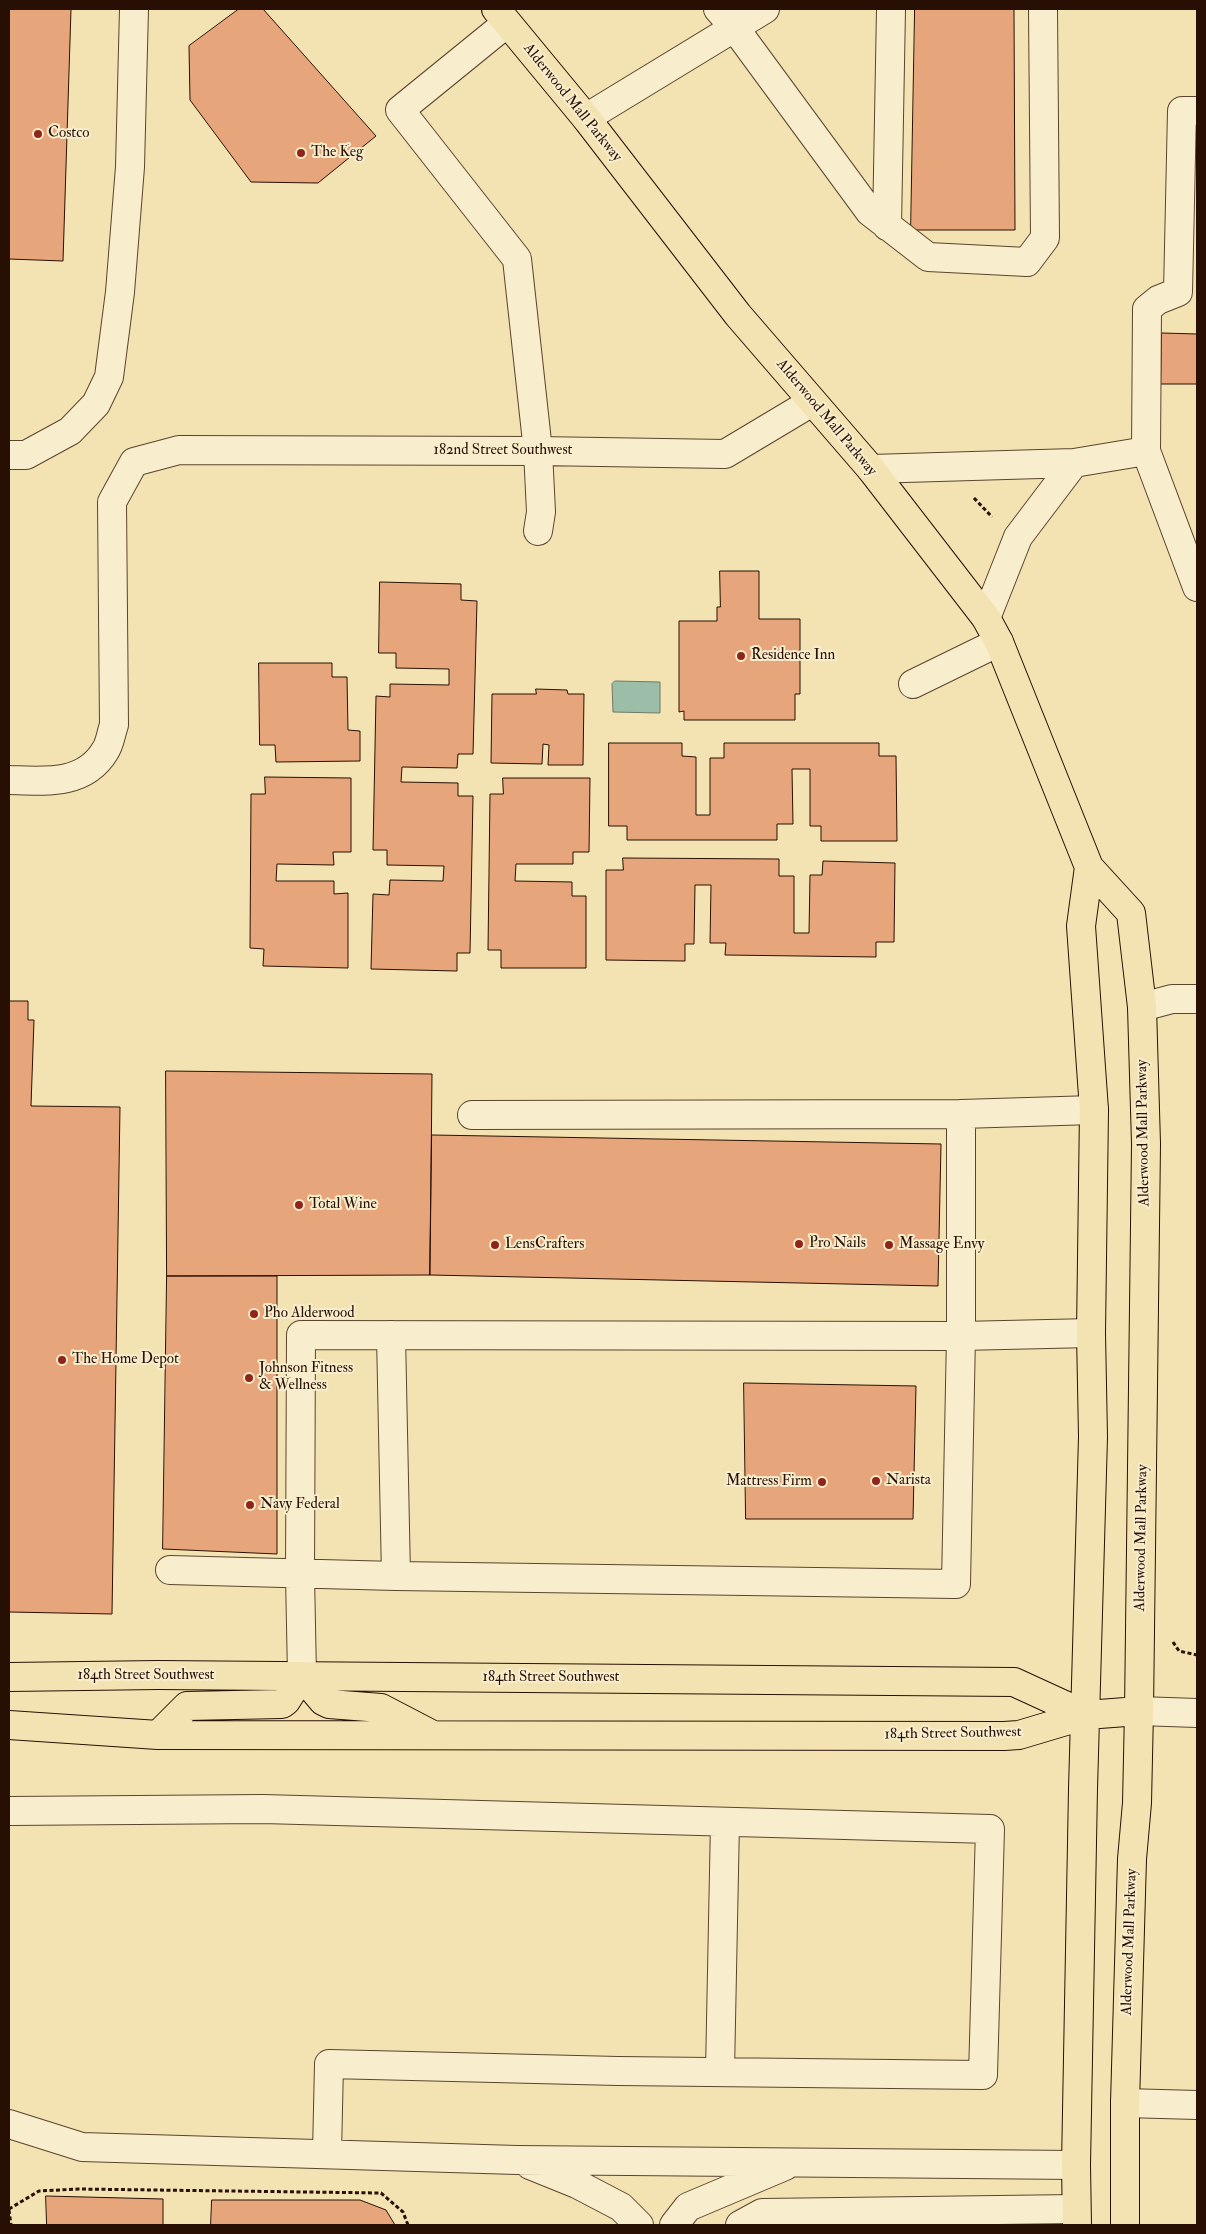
<!DOCTYPE html>
<html>
<head>
<meta charset="utf-8">
<style>
  body { margin:0 }
  #map { position:relative; width:1206px; height:2234px; overflow:hidden; background:#f4e3b2; font-family:"IM FELL Double Pica",serif }
  canvas { display:block }
  .frame { position:absolute; inset:0; border:10px solid #280f03; pointer-events:none }
</style>
</head>
<body>
<div id="map">
<canvas width="1206" height="2234"></canvas>
<div class="frame"></div>
</div>
<script>
const ctx = document.querySelector('canvas').getContext('2d');
ctx.lineJoin = 'round';
function fillPath(path, color) {
  ctx.fillStyle = color;
  ctx.fill(path, 'evenodd');
}
function stroke(path, color, width, dash) {
  ctx.strokeStyle = color;
  ctx.lineWidth = width;
  ctx.lineCap = dash ? 'butt' : 'round';
  ctx.setLineDash(dash || []);
  ctx.stroke(path);
}
function write(font, color, halo, rows, align = 'center') {
  ctx.font = font + ' "IM FELL Double Pica",serif';
  ctx.lineWidth = 4;
  ctx.setLineDash([]);
  ctx.textBaseline = 'middle';
  ctx.strokeStyle = halo;
  ctx.fillStyle = color;
  for (const [text, x, y, turn = 0] of rows) {
    ctx.save();
    ctx.translate(x, y);
    ctx.rotate((+turn || 0) * Math.PI / 180);
    ctx.textAlign = isNaN(turn) ? turn : align;
    if (halo) ctx.strokeText(text, 0, 0);
    ctx.fillText(text, 0, 0);
    ctx.restore();
  }
}
const water = new Path2D(`
  M615,681L660,682V713L613,712L612,684Z`);
fillPath(water, '#9cbea8');
stroke(water, '#6e7866', 1);
const building = new Path2D(`
  M9,9H71L63,261L9,259Z
  M239,9H263L376,136L318,183L251,182L190,100L189,46Z
  M915,9H1014L1015,230H911Z
  M1162,333L1197,334V384H1161Z
  M720,571H759V619H800V694H795V720H684V711L679,712V621H717V607H720Z
  M380,582L461,584V600L477,601L473,754H458L457,768L402,767L401,782L458,783V796H473L470,953H457V971L371,969L373,894L389,895L390,880L443,881L444,866L387,865V850H373L376,696L390,697V684L449,685V669L396,668V653H379Z
  M259,663H332V677H347L348,730L360,731V761L276,762L275,745H260Z
  M536,689L567,690L568,694H584L583,765H548L549,745L543,744L542,764L491,763L492,694H536Z
  M609,743H682V756L696,757V815H710V758H724V743H879V756H896L897,841H821V826H810V769H792L793,824H777V840H627V826H609Z
  M265,777L351,778V852H333L334,865L277,864L276,881H334V894L348,893V968L263,966L264,949L250,948L251,794H265Z
  M503,778H590L589,852H573V864H516L515,881L572,882V896H586V968H501V950H488L490,794H503Z
  M623,858L779,859V876H794V933H809L810,875H822L823,861L895,863L894,942H876V957L725,955L726,943H710L711,885H695L694,944H685V961L606,960V870H623Z
  M9,1001H28V1020H34L31,1106L120,1107L112,1614L9,1612Z
  M166,1071L432,1074L430,1275L167,1276Z
  M432,1135L941,1144L938,1286L430,1275Z
  M167,1276H277V1554L163,1549Z
  M744,1383L916,1386L913,1519H746Z
  M46,2196L163,2199V2225H47Z
  M212,2200H360L386,2210L395,2225H211Z`);
fillPath(building, '#e7a57c');
stroke(building, '#280f03', 1);
const minor = new Path2D(`
  M718,9L734,27L870,212L928,257L1027,262L1045,238L1043,9
  M507,23L400,110L517,259L538,451L541,512L538,531
  M1197,111H1182L1178,292L1158,300L1147,309L1146,451L1197,587
  M586,118L765,9
  M887,226L891,9
  M9,455H26L70,431L96,404L109,377L120,292L130,167L134,9
  M871,469L1074,463L1146,451
  M986,618L1018,537L1074,463
  M913,684L999,642
  M9,780C44,781 84,786 105,751C110,744 111,733 114,725L112,502L134,462L179,450L538,451L725,454L812,402
  M1142,1007L1172,999H1197
  M472,1115L961,1114
  M391,1335L396,1576
  M170,1570L396,1576L956,1584L961,1336V1114L1094,1110
  M302,1676L300,1575L301,1335L961,1336L1091,1333
  M1139,1711L1197,1713
  M9,1811L263,1809L990,1829L983,2075L618,2071L329,2064L327,2153
  M720,2071L725,1822
  M1125,2103L1197,2105
  M9,2124L82,2147L517,2160L1076,2165
  M530,2165L577,2184L621,2207L639,2225
  M674,2225L688,2207L785,2166
  M740,2225L762,2213L1076,2209`);
const major = new Path2D(`
  M496,9L586,118L738,315L871,469L986,618L999,642L1089,867L1131,913L1142,1007L1146,1144L1139,1711L1137,1803L1132,1859L1125,2103V2225
  M302,1676L323,1701L329,1704L381,1708L429,1733
  M9,1677L158,1675L1014,1682L1086,1715
  M9,1725L158,1735L1004,1736L1019,1735L1086,1715L1139,1711
  M158,1735L187,1706L282,1704L286,1701L302,1676
  M1077,2225L1076,2165L1083,1789L1093,1437L1091,1333L1094,1110L1081,926L1089,867`);
stroke(minor, '#5b442f', 30);
stroke(major, '#280f03', 30);
stroke(new Path2D(`
  M974,498L992,517
  M1173,1642L1179,1651L1197,1655
  M9,2209L39,2191L79,2189L381,2193L403,2212L408,2225
  M9,2210L11,2225`), '#280f03', 3, [4, 2.5]);
stroke(minor, '#f8edcd', 28);
stroke(major, '#f4e3b2', 28);
for (const [x, y, r, color] of [
  [38,134,5,"#8f2418"],
  [301,153,5,"#8f2418"],
  [741,656,5,"#8f2418"],
  [299,1205,5,"#8f2418"],
  [799,1244,5,"#8f2418"],
  [495,1245,5,"#8f2418"],
  [889,1245,5,"#8f2418"],
  [254,1314,5,"#8f2418"],
  [62,1360,5,"#8f2418"],
  [249,1378,5,"#8f2418"],
  [876,1481,5,"#8f2418"],
  [822,1482,5,"#8f2418"],
  [250,1505,5,"#8f2418"]
]) {
  const dot = new Path2D();
  dot.arc(x, y, r, 0, 2 * Math.PI);
  ctx.fillStyle = color;
  ctx.fill(dot);
  stroke(dot, '#f8edcd', 2);
}
write('15px', '#280f03', '#f8edcd', [
  ["Alderwood Mall Parkway",572,103,51],
  ["Alderwood Mall Parkway",826,418,50],
  ["182nd Street Southwest",503,451],
  ["Alderwood Mall Parkway",1144,1133,-91],
  ["Alderwood Mall Parkway",1142,1538,-89],
  ["184th Street Southwest",146,1676],
  ["184th Street Southwest",551,1678],
  ["184th Street Southwest",953,1734,-1],
  ["Alderwood Mall Parkway",1130,1942,-88]
]);
write('15px', '#280f03', '#f8edcd', [
  ["Costco",48,134],
  ["The Keg",311,153],
  ["Residence Inn",751,656],
  ["Total Wine",309,1205],
  ["Pro Nails",809,1244],
  ["LensCrafters",505,1245],
  ["Massage Envy",899,1245],
  ["Pho Alderwood",264,1314],
  ["The Home Depot",72,1360],
  ["Johnson Fitness",259,1369],
  ["& Wellness",259,1386],
  ["Narista",886,1481],
  ["Mattress Firm",812,1482,"right"],
  ["Navy Federal",260,1505]
], 'left');
</script>
</body>
</html>
